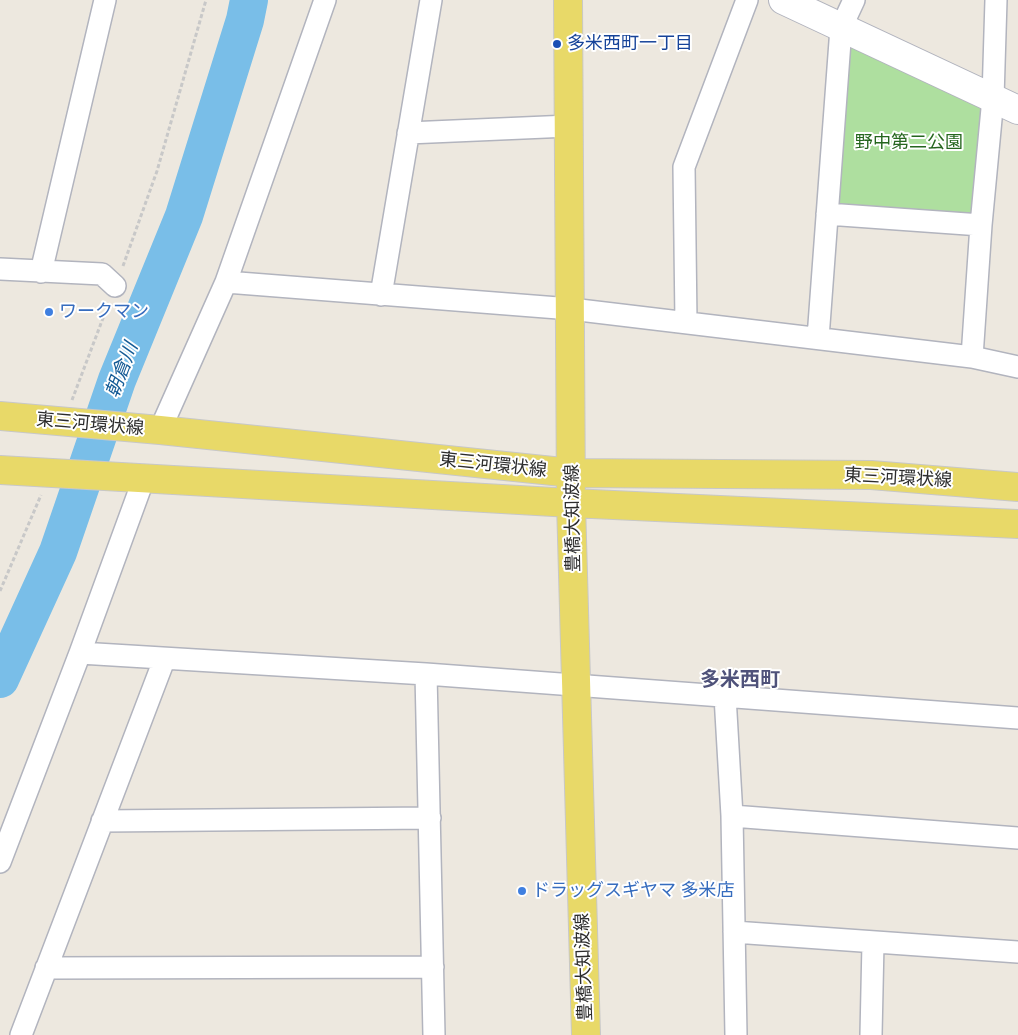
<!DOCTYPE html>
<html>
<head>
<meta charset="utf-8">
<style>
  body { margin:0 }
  canvas { display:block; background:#ede8df }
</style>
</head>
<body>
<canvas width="1018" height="1035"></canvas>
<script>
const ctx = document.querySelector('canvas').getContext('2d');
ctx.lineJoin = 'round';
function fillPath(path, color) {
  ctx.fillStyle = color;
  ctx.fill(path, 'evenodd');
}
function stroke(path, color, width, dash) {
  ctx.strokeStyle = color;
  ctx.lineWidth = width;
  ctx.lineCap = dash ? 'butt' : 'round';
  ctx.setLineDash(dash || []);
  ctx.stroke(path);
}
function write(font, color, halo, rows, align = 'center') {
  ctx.font = font + ' Raleway,"Noto Sans JP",sans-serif';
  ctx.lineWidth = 4;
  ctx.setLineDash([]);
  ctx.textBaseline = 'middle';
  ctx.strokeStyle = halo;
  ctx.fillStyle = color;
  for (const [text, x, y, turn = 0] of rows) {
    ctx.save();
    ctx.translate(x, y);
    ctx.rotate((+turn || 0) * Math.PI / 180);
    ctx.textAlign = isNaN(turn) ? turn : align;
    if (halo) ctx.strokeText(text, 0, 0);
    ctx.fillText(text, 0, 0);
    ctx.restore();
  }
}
fillPath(new Path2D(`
  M841,28L993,98L981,225L827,214Z`), '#aedf9f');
stroke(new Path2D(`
  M0,679L58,552L117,380L184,216L245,20L249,0`), '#79bee8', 38);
const minor = new Path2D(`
  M408,133L569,126
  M827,214L981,225
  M0,269L102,274L115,286
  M41,272L105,0
  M226,282L571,309L972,357L1018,367
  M381,295L431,0
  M686,322L684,167L747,0
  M818,338L841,28L854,0
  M972,357L981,225L993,98L996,0
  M160,430L226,282L325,0
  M80,653L426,674L1018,718
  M426,674L434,1035
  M725,696L732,816L736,1035
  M732,816L1018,838
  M102,821L430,818
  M0,862L80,653L144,478
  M734,932L1018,952
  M46,968L433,967
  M21,1035L164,660
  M871,1035L873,943`);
const tertiary = new Path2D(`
  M783,0L1018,110`);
const primary = new Path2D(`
  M568,0L571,503L586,1035
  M0,416L160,430L572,473L871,475L1018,487
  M0,470L571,503L1018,524`);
stroke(minor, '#b2b4be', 24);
stroke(tertiary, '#b2b4be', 30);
stroke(primary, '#c8c8c8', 30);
stroke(new Path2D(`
  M123,266L157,171L206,0
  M72,400L108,305
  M0,591L41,495`), '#c8c8c8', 3, [4, 2.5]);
stroke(minor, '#fff', 21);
stroke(tertiary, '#fff', 28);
stroke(primary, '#e8d968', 28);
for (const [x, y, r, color] of [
  [557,44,5,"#1a4fb4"],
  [49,312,5,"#3f7fe0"],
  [522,891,5,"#3f7fe0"]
]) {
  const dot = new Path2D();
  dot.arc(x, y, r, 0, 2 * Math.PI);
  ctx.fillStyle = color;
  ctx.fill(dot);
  stroke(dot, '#fff', 2);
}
write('18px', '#164399', '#fff', [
  ["多米西町一丁目",567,44]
], 'left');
write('18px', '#26661f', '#fff', [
  ["野中第二公園",909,143]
]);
write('18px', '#366cbe', '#fff', [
  ["ワークマン",59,312],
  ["ドラッグスギヤマ 多米店",532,891]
], 'left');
write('18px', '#2c2c2c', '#fff', [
  ["東三河環状線",90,424,5],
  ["東三河環状線",493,465,6],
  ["東三河環状線",898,478,3],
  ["豊橋大知波線",573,518,-91],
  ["豊橋大知波線",584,967,-92]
]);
write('italic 19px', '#165c96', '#fff', [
  ["朝倉川",122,370,-69]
]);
write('bold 20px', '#4f527a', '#fff', [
  ["多米西町",740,680]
]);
</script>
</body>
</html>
